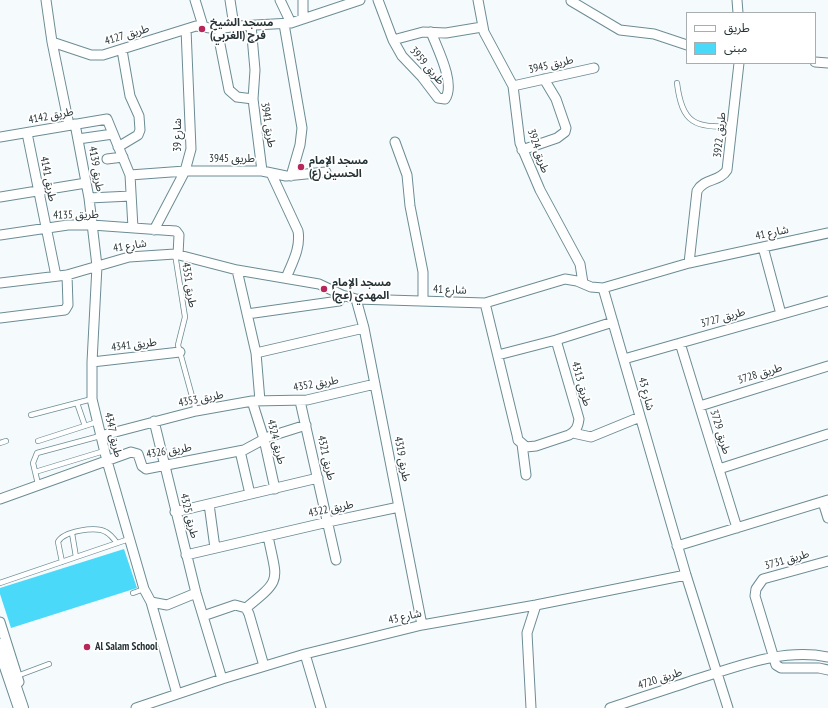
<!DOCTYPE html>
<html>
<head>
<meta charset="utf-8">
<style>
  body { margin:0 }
  #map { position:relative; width:828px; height:708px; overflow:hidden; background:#f5fbfd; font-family:"PT Sans Narrow","Noto Sans Arabic",sans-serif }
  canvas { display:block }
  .legend { position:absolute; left:686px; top:12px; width:130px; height:52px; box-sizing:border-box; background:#fff; border:1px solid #a8adaf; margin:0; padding:5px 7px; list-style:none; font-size:12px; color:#253236 }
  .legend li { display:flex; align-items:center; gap:8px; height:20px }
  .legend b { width:20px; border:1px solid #a8adaf }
</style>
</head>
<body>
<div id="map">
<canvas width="828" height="708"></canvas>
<ul class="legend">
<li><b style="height:5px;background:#fff"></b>طريق</li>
<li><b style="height:11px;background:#4bd9f9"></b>مبنى</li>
</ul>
</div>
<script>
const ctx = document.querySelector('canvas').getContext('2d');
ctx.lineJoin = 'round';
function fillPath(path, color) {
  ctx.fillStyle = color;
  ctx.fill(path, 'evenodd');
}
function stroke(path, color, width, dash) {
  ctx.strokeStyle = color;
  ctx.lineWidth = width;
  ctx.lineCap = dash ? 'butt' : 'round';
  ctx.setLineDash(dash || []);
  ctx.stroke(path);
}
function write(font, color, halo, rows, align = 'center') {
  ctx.font = font + ' "PT Sans Narrow","Noto Sans Arabic",sans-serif';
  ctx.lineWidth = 3.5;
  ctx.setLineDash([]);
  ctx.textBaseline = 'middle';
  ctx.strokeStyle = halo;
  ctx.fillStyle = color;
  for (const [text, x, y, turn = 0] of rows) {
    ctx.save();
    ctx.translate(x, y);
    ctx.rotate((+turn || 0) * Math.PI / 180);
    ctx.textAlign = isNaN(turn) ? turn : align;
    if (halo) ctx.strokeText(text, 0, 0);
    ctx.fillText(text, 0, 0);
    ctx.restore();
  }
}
fillPath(new Path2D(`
  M124,549L137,588L11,628L0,594V588Z`), '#4bd9f9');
const lane = new Path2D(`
  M677,83C682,124 695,128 733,126
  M175,254L185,317L178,345L196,411
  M77,403L85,426
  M31,415L92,399
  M38,441L97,422
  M0,443L6,441
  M35,472L104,451
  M38,484L33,463L37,453L100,436
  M72,533L76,557
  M62,562L58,542C63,531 96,526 106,532C110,534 114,539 117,543
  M0,583L129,539
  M133,593L144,589
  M17,676L49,664`);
const street = new Path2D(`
  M46,0L52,42L69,125
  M195,0L203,26
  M230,0L234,26
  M280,0L291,23
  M303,0V19
  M378,0L393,40L402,56L422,77L438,98L445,99C456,84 437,48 431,32
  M478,0L484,32L513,86L520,143L540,190L580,264L583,283
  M737,0L738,13
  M571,1L620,30L654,34L687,45
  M284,24L302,128L300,145L291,176
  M251,25L255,70L253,99L262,171
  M217,29L229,90L237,97L253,99
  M393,40L423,32L446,33L482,27
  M52,42L91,55H103L196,26L217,29L238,26L291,23L360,0
  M815,62L828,63
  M513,86L594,68
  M75,124L89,198L97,266L92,362V399L107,461L144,589L151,602L177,694
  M27,133L56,276
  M0,137L107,119L130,175L133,228
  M78,139L113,134
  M395,142L407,175L410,206L423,272V301
  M118,147L138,135L140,130L139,116L130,96L122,50
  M522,150L557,138L565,132L566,128L556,99L544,79
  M107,159L123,157
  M271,173L298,231C301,248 292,263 286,278
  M130,175L185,171H262L286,176L326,172
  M0,197L86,183
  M89,198L131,196
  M154,230L185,171L191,149L186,29
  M0,235L68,225H92L176,231L179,235L178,255
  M763,247L781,314
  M689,263L697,191C704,178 720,182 727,170L739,63
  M237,270L256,353L260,401
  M0,283L67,275L129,257L175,254L237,270L319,284L342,295L356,299L485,303L565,279L577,281L591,287L603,288L689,263L828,233
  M603,288L686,575L728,708
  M356,299L364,328L422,625
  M485,303L517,435L518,440L526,447L536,446L569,435C576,431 578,427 579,419L556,340
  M247,314L339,301L342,295
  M0,318L65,310L68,305L67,275
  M680,343L737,528
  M256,353L364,328
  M498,355L556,340L613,322
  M624,359L828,301
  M92,362L180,352
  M252,401L264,439L275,489
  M300,401L336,560
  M700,406L828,366
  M154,421L196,593L222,679
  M573,433L591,437L640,417
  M100,436L196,411L252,401L307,400L375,384
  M522,444L526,475
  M240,451L250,494
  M719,469L828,434
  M0,499L131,452L138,454L142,466L146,469L244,450L268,437L306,425
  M823,502L828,518
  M209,504L215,548
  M175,512L318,478
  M677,546L828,500
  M186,555L328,522L399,507
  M828,561L763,579L756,589L755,596L776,665L781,668H819L828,670
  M151,602L167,605L196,593
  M246,608C283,578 277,582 268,536
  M203,616L235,605L246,608L249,614L264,666
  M0,622L19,682
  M305,654L321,708
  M136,708L222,679L305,654L422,625L536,605L686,575
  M531,708L527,633L536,605
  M610,708C639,698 668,689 697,679C739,666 783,648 828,657`);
const primary = new Path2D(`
  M0,646L21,708`);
stroke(lane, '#6c8c94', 6);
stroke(street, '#6c8c94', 11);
stroke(primary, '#6c8c94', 16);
stroke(lane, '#fff', 4.5);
stroke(street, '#fff', 9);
stroke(primary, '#fff', 14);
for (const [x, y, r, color] of [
  [202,29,4,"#b6285b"],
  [301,167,4,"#b6285b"],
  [324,289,4,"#b6285b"],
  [87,647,4,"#b6285b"]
]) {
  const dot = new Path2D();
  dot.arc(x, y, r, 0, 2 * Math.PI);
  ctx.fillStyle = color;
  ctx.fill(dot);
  stroke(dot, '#fff', 1.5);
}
write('bold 11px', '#253236', '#fff', [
  ["مسجد الشيخ",210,23],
  ["فرج (الغربي)",210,36],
  ["مسجد الإمام",309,161],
  ["الحسين (ع)",309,174],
  ["مسجد الإمام",332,283],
  ["المهدي (عج)",332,296],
  ["Al Salam School",95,647]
], 'left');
write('11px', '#253236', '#fff', [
  ["طريق 4127",127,35,-17],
  ["طريق 3945",551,65,-13],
  ["طريق 3959",427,66,49],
  ["طريق 4142",51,116,-11],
  ["طريق 3941",268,125,81],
  ["شارع 39",178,135,-90],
  ["طريق 3922",720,135,-84],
  ["طريق 3924",538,151,71],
  ["طريق 3945",232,159],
  ["طريق 4139",96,169,80],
  ["طريق 4141",48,179,79],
  ["طريق 4135",76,215,-1],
  ["شارع 41",772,233,-12],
  ["شارع 41",130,246,-9],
  ["طريق 4351",189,285,81],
  ["شارع 41",450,290,2],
  ["طريق 3727",723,318,-16],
  ["طريق 4341",134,345,-7],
  ["طريق 3728",760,374,-17],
  ["طريق 4352",316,384,-10],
  ["طريق 4313",581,384,74],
  ["شارع 43",646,394,75],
  ["طريق 4353",201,399,-11],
  ["طريق 3729",720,432,73],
  ["طريق 4347",113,435,77],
  ["طريق 4324",276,442,76],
  ["طريق 4326",169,451,-9],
  ["طريق 4321",326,458,77],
  ["طريق 4319",402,459,79],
  ["طريق 4322",331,509,-12],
  ["طريق 4325",189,516,76],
  ["طريق 3731",787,560,-16],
  ["شارع 43",405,617,-13],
  ["طريق 4720",660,679,-18]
]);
</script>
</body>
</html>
